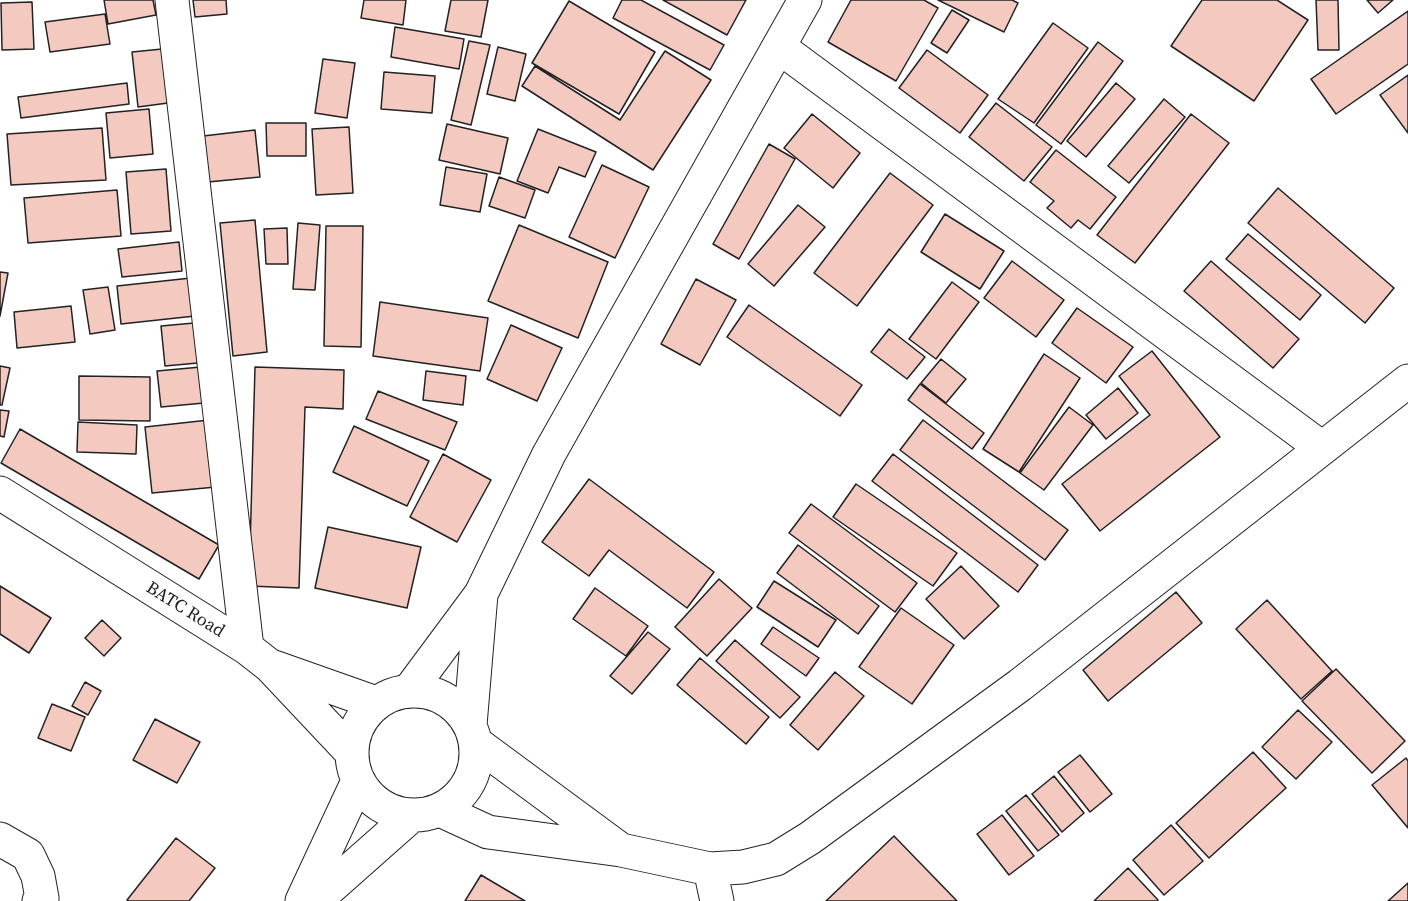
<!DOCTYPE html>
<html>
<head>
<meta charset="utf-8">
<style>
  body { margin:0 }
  canvas { display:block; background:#fff }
</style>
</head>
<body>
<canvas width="1408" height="901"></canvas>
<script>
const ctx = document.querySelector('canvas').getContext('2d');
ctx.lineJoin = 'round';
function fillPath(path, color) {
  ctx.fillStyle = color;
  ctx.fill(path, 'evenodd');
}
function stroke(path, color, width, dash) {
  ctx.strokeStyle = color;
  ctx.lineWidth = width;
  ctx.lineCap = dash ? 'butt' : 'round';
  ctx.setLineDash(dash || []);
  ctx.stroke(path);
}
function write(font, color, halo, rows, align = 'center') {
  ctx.font = font + ' "Source Serif 4",serif';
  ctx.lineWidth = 4.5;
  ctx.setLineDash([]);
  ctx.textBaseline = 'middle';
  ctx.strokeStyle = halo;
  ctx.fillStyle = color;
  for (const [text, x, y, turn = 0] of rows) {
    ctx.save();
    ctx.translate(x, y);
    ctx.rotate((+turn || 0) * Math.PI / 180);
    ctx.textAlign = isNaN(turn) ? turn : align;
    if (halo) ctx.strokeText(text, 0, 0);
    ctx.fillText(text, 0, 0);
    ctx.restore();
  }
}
const building = new Path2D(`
  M104,0H153L156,15L108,24Z
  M193,0H226L227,14L195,17Z
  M364,0H406L403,25L361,18Z
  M451,0H488L481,37L445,31Z
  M622,0H641L724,45L710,70L613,18Z
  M663,0H746L727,35Z
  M851,0H924L938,8L896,81L828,42Z
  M938,0H1012L1018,3L1004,32Z
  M1202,0H1277L1308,20L1254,101L1171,46Z
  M1316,0H1338L1339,50H1318Z
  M1367,0H1393L1378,13Z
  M569,1L655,52L619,114L532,63Z
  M32,2L34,49L2,50L1,3Z
  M952,10L969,20L947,53L931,43Z
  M1408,11V64L1336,114L1311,79Z
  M105,14L110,44L50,52L45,22Z
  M1053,23L1088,48L1034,123L998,99Z
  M395,27L464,39L459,69L391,57Z
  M469,41L490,45L471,125L451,120Z
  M1098,42L1123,61L1061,144L1036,125Z
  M498,47L526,54L515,101L487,94Z
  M162,49L168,103L138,107L132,52Z
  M927,50L988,95L960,133L899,88Z
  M665,51L711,80L653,170L522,86L535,66L620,120Z
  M323,59L355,63L347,118L315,113Z
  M384,72L435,76L432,113L381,109Z
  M1408,75V133L1380,95Z
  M127,83L129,104L21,118L18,97Z
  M1116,83L1135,99L1086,157L1067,141Z
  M1164,99L1185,117L1129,183L1108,166Z
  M996,103L1052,147L1024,181L969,137Z
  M149,109L153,154L110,158L106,113Z
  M812,114L860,153L833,188L784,148Z
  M1191,114L1229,143L1135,263L1097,235Z
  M266,123H306V156H267Z
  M447,124L508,138L500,174L439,160Z
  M349,127L353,193L316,195L312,129Z
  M102,128L106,180L11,185L7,134Z
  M538,129L596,152L585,177L559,167L548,193L517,181Z
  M255,130L260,177L208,182L203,136Z
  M769,144L795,159L739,259L713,244Z
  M1056,150L1116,197L1090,229L1078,220L1071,228L1047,208L1054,201L1030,182Z
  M602,165L649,187L615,258L569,237Z
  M446,167L487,174L480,212L440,205Z
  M166,169L171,231L131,234L126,172Z
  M890,173L933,205L857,306L814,273Z
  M499,177L535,190L525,218L489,206Z
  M1278,188L1394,288L1365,323L1248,223Z
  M117,190L121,236L28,243L24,198Z
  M798,205L825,227L774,286L748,264Z
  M945,214L1004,251L980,289L921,252Z
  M255,220L267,352L233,356L220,223Z
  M298,223L320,225L315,290L293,289Z
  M519,225L608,262L578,338L488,301Z
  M326,226H363L361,347L324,346Z
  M287,228L288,264H266L264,229Z
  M1248,234L1321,295L1300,320L1226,259Z
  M179,242L182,271L122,277L118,249Z
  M1012,261L1064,300L1036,337L984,298Z
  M1211,261L1299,339L1273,368L1184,291Z
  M0,272L8,273L0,316Z
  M191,278L195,316L121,324L117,286Z
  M696,279L736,300L700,365L661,344Z
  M952,282L979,302L936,359L909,339Z
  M108,287L115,330L90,334L83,290Z
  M380,302L488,318L480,371L373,356Z
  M749,305L862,385L840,416L727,337Z
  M71,306L75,342L17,348L14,312Z
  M1077,308L1133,347L1106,383L1052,343Z
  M194,323L198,363L165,366L161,326Z
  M511,325L562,348L537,401L487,379Z
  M889,329L925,357L907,379L871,352Z
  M1152,351L1220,437L1100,531L1062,484L1150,415L1119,376Z
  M1044,354L1080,378L1019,472L983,449Z
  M941,359L966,379L946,403L921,383Z
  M0,366L10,368L2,405H0Z
  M201,367L204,403L161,407L157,371Z
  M255,367L344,370L343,409L305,407L299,588L249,586Z
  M426,371L466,376L463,405L423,400Z
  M79,376L150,377V421L79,420Z
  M920,384L984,433L972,449L908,400Z
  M1118,388L1138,413L1106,439L1086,415Z
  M378,391L457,422L445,450L366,419Z
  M1069,407L1093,425L1044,490L1020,473Z
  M0,410L9,411L4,437L0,436Z
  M209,420L216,487L152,493L145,427Z
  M923,420L1068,530L1045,560L900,450Z
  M78,422L137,425L136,454L77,452Z
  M354,426L429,461L407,506L333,472Z
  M20,429L219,545L199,579L1,463Z
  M443,454L491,480L457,542L410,517Z
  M893,454L1038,565L1018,592L872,481Z
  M589,479L714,572L687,608L609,550L589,576L542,542Z
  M856,484L957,553L933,586L833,517Z
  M811,504L917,583L895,612L789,533Z
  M328,527L421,547L407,608L315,588Z
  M798,545L879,606L858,634L777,573Z
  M961,566L999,606L964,639L926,599Z
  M719,579L752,608L707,656L675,627Z
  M774,581L836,620L818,647L757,607Z
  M0,586L51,618L29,653L0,634Z
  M595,588L648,626L626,656L573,619Z
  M1176,592L1202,623L1108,701L1083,670Z
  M1267,600L1332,671L1301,699L1236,629Z
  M901,608L954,645L912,704L859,667Z
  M102,620L121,638L104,656L85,638Z
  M773,627L819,658L806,676L761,644Z
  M648,632L670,649L632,694L610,676Z
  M735,640L800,697L780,718L716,661Z
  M700,658L769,717L746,744L677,685Z
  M1336,669L1405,741L1372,773L1302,701Z
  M835,672L864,696L818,750L790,725Z
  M85,682L101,691L88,715L72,706Z
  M52,704L85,717L71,751L38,738Z
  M1298,710L1332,742L1296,779L1262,747Z
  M155,719L200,742L177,783L133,760Z
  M1253,752L1286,788L1209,858L1176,823Z
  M1080,755L1112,794L1090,812L1058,772Z
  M1406,758L1408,761V828L1372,785Z
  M1054,776L1084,813L1062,832L1032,794Z
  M1026,795L1059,835L1038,851L1006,811Z
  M1002,815L1034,856L1009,875L977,834Z
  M1171,825L1203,861L1164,895L1133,860Z
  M894,836L957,901H826Z
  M176,838L215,868L189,901H129L127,900Z
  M1128,868L1158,900L1157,901H1094Z
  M481,875L525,901H465Z
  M1408,883V901H1388Z`);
fillPath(building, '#f3c9c0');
stroke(building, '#222', 1.5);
const minor = new Path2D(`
  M172,0L247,648
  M779,47L1322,448
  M0,493L247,648L270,666L351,752
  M274,667L376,703
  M352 753a62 62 0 1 1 124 0a62 62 0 1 1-124 0Z
  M409,691L481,594L549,454L805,0
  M470,725L481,594
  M476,743L617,847
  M440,810L488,832L621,850L710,869L743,867L776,859L810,838L1020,685L1408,381
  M0,839L28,855L38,876L42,898L39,901
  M710,869L717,901
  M302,901L358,781
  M315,901L411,816`);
stroke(minor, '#222', 35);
stroke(minor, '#fff', 33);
write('18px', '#222', '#fff', [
  ["BATC Road",185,610,32]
]);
</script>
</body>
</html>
